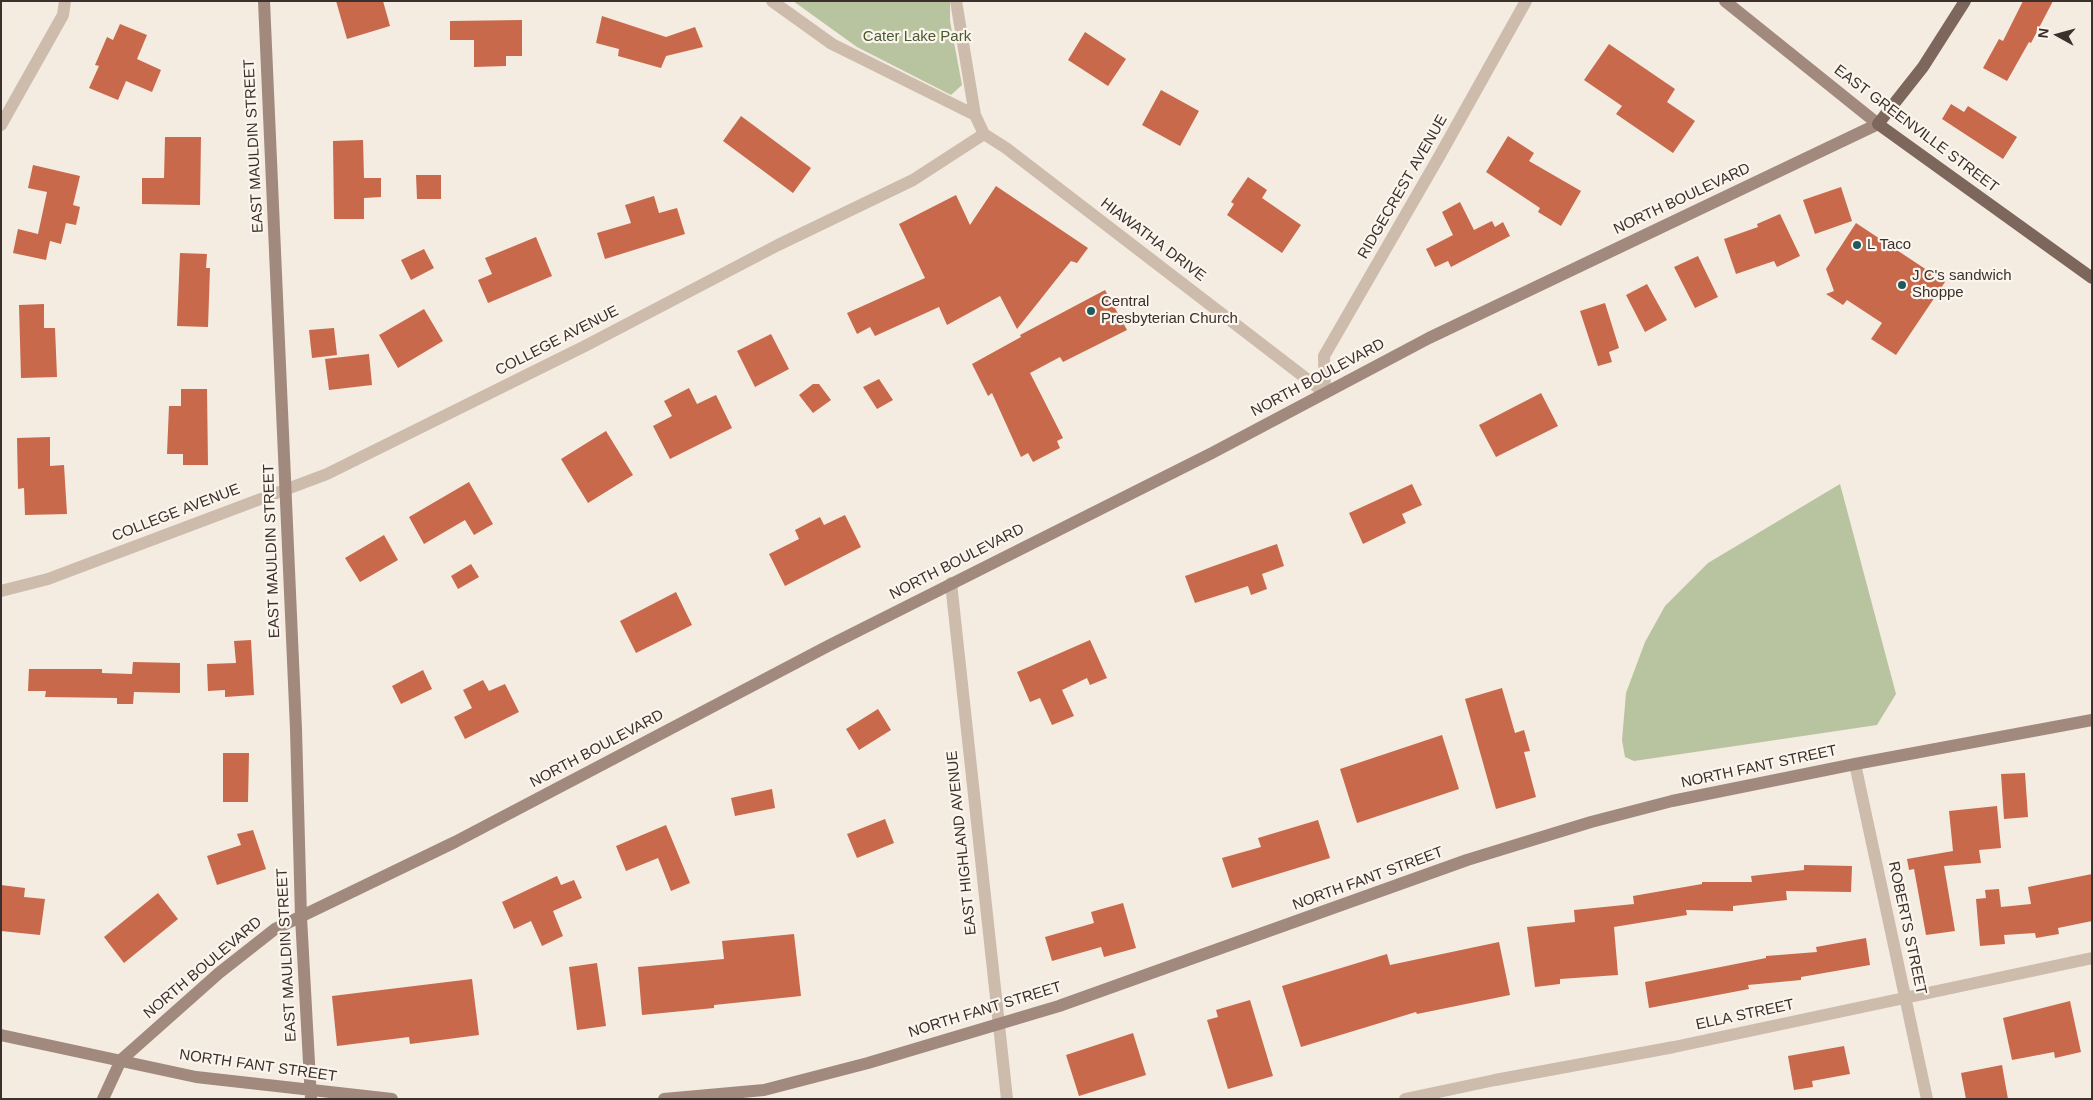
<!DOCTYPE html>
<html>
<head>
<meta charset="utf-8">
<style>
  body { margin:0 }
  #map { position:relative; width:2093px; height:1100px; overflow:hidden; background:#f4ebe1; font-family:Helvetica,sans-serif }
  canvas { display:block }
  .frame { position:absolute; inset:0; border:2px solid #3b302b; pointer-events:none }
  .north { position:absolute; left:2033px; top:10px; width:50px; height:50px; -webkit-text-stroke:4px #fbf5ee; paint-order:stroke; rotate:277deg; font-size:14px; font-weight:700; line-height:20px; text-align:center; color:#3b302b }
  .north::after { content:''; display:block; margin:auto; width:18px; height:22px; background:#3b302b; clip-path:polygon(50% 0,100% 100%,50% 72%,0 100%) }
</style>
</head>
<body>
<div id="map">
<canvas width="2093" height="1100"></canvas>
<div class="frame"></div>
<div class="north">N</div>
</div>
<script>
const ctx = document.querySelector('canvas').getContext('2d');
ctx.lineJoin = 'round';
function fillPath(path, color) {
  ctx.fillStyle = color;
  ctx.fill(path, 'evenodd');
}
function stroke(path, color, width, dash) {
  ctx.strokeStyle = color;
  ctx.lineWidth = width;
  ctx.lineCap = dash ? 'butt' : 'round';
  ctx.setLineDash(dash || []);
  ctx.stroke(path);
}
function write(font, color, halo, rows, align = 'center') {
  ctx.font = font + ' Helvetica,sans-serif';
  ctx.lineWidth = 4.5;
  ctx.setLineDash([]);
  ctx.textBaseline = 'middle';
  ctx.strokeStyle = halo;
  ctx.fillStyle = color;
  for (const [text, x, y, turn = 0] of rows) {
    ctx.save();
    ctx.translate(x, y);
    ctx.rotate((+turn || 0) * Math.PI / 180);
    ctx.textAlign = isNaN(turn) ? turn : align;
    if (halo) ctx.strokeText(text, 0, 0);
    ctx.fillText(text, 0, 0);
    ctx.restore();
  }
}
fillPath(new Path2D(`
  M793,1H950V21L962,85L951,95L857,47Z
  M1840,484L1896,694L1877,725L1634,761L1625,757L1622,740L1626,693L1645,642L1665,606L1708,563Z`), '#b8c4a0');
fillPath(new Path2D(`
  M336,1H383L390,26L347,39Z
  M2023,1H2053L2031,43L2029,42L2007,81L1983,68L1999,39L2003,41Z
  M602,16L666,37L695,27L703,47L666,56L661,68L618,56L619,49L596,43Z
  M522,20V56H506V66L474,67V40H450V21Z
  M120,24L147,35L137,59L161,70L152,92L126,81L118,100L89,88L99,66L95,65L107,37L113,40Z
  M1085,32L1126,59L1108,86L1068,60Z
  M1609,44L1675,89L1667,102L1695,121L1673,153L1616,114L1622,106L1584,80Z
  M1161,90L1199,111L1180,146L1142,125Z
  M1951,104L1964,112L1968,106L2017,137L2003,159L1942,119Z
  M741,116L811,168L793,193L723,141Z
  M1508,136L1534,153L1529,161L1581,191L1561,226L1538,212L1540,208L1486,172Z
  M165,137H201L200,205L142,204V178H164Z
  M363,140L364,178H381V197L364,198V219H334L333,141Z
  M33,165L80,176L73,205L80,207L76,225L66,223L61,244L50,241L46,260L13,253L18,229L38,234L47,192L28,188Z
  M416,175H441V199H417Z
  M1248,177L1267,190L1262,198L1301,225L1282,253L1227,215L1234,204L1231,202Z
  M996,186L1088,248L1077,263L1071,261L1017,329L1000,296L947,325L939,307L875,336L870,327L857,334L847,313L925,278L899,224L956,195L970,225Z
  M1841,187L1852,221L1815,234L1803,200Z
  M654,196L659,213L677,208L685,234L605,259L597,233L631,223L625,205Z
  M1460,202L1474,230L1492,221L1495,227L1503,222L1510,236L1451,267L1448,261L1435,267L1426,249L1453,235L1442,212Z
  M1780,214L1800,256L1777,267L1774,261L1736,274L1724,239L1758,227L1757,224Z
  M1856,223L1945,282L1896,355L1871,339L1882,323L1847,300L1843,305L1826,294L1834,291L1826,269Z
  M536,237L552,276L488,303L478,280L492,274L485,258Z
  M424,249L434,268L411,280L401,260Z
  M180,253L207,254L206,268H210L208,327L177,326Z
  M1698,256L1718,297L1695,308L1674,267Z
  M1647,284L1667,320L1645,332L1626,295Z
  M1105,290L1127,330L1063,362L1060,357L1030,373L1063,438L1057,441L1060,448L1033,462L1028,453L1021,457L992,393L988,396L972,364L1021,337L1020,335Z
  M1605,303L1619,348L1609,352L1612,362L1598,366L1580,311Z
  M44,304V328H55L57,377L21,378L19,305Z
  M424,309L443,341L398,368L379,335Z
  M334,328L337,355L312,358L309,330Z
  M771,334L789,369L755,387L737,351Z
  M369,354L372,385L329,390L325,359Z
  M879,379L893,400L877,409L863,387Z
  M813,384H819L831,400L813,413L799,395Z
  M689,388L697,404L716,395L732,428L670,459L653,426L672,416L664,401Z
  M181,389H207L208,465H183V454H167L169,406H181Z
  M1541,393L1558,426L1496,457L1479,425Z
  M606,431L633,475L588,503L561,459Z
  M50,437V466L64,465L67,514L25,515L24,488L18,489L17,438Z
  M469,482L493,524L474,535L465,520L424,544L409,517Z
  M1412,484L1422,505L1402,514L1406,523L1363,544L1349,513Z
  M845,515L861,547L785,586L769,554L799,539L795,530L820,517L824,525Z
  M384,535L398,560L360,582L345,558Z
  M1277,544L1284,566L1262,574L1267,589L1251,595L1248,586L1195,603L1185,576Z
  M471,564L479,577L458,589L451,576Z
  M676,592L692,625L636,653L620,621Z
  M251,640L254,695L225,697V690L208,691L207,664L236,663L234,641Z
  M1090,640L1107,678L1090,685L1087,678L1062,690L1074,716L1052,725L1040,698L1030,702L1017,672Z
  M133,662L180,663V693L134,692L133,704H117V698L45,697L46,691H28L29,669H102V673L132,674Z
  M423,670L432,689L401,704L392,686Z
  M483,680L489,691L505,684L519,712L465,739L454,717L472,708L463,690Z
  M1502,688L1515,733L1524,730L1530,751L1524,752L1536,797L1496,809L1465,699Z
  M878,709L891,730L859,750L846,729Z
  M1442,735L1459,789L1357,823L1340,769Z
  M223,753H249L248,802H223Z
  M2025,773L2028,817L2004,819L2001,774Z
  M772,789L775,808L735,816L731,798Z
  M1997,806L2001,848L1979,850L1981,863L1944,866L1955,931L1926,935L1914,869L1909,870L1907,859L1953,851L1949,811Z
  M885,819L894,843L857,858L847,834Z
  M1318,820L1330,858L1232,888L1222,858L1261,847L1258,838Z
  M666,825L690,883L671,891L658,858L626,871L616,846Z
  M253,830L266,869L217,885L207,856L241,845L237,834Z
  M1804,865L1852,866L1851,892L1786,891L1787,900L1733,906V911L1686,910L1687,915L1614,927L1618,975L1560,979V984L1535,987L1527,927L1575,922L1574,910L1634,904L1633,896L1702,884V882H1752L1751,876L1804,870Z
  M2092,874V921L2058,928L2059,934L2036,938L2035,933L2004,935L2005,944L1980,946L1976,899L1986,898L1985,890L1999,889L2001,907L2031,904L2028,887Z
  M557,876L561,885L574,880L582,898L553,911L563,936L542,946L531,921L514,929L502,902Z
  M1,885L25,888L24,897L45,899L40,935L1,931Z
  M158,893L178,919L124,963L104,937Z
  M1123,903L1136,948L1104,957L1101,947L1052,961L1045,937L1094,923L1091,912Z
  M794,934L801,996L714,1005V1008L642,1015L638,967L724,959L722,941Z
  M1866,938L1870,965L1801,977V980L1748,985L1749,989L1649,1008L1645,982L1766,958V956L1817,952L1816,947Z
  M1499,942L1510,995L1417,1014L1416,1012L1301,1047L1282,986L1387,954L1390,965Z
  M597,963L606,1026L577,1030L569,967Z
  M472,979L479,1035L410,1044L409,1037L337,1046L332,996Z
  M1250,1000L1273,1076L1228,1089L1207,1020L1218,1017L1216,1010Z
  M2070,1001L2081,1052L2055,1058L2054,1052L2012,1060L2003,1018Z
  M1133,1033L1146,1075L1079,1096L1066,1055Z
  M1844,1046L1850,1074L1812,1081L1813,1087L1794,1090L1788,1056Z
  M2002,1065L2008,1099H1966L1961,1073Z`), '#c8694b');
stroke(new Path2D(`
  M772,1L832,44L975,115
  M956,1L975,115L984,134
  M1,125L63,15L65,1
  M984,134L1006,148L1325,393
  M1325,393L1324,356L1440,155L1526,1
  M951,583L1007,1099
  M1,591L48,579L327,474L585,346L778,245L913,180L984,134
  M1855,764L1927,1099
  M1405,1099L1495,1080L1674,1047L2092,958`), '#cdbbac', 12);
stroke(new Path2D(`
  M264,1L296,729L301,917L311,1099
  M1,1035L196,1077L392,1099
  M103,1099L121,1060L219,973L275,929L455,842L828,646L1212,453L1429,338L1878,124L1725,1
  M664,1099L764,1090L868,1063L1059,1006L1467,860L1591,822L1672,801L1855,764L2092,720`), '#a18a7d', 12);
stroke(new Path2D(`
  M1965,1L1923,67L1878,124L2092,278`), '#7d675c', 12);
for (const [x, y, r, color] of [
  [1857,245,5,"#1f5a5e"],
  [1902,285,5,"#1f5a5e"],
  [1091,311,5,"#1f5a5e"]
]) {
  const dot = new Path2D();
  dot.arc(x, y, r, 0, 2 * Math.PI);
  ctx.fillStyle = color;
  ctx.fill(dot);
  stroke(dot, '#fbf5ee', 2);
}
write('15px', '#4a5a2e', '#fbf5ee', [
  ["Cater Lake Park",917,37]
]);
write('15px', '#3b302b', '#fbf5ee', [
  ["EAST GREENVILLE STREET",1916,129,37],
  ["EAST MAULDIN STREET",254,146,-93],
  ["RIDGECREST AVENUE",1403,187,-60],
  ["NORTH BOULEVARD",1682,199,-25],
  ["HIAWATHA DRIVE",1153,240,37],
  ["COLLEGE AVENUE",557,341,-27],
  ["NORTH BOULEVARD",1318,378,-28],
  ["COLLEGE AVENUE",176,513,-21],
  ["EAST MAULDIN STREET",272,551,-92],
  ["NORTH BOULEVARD",957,562,-27],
  ["NORTH BOULEVARD",597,749,-28],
  ["NORTH FANT STREET",1759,767,-12],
  ["EAST HIGHLAND AVENUE",962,843,-96],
  ["NORTH FANT STREET",1368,879,-20],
  ["ROBERTS STREET",1907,928,78],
  ["EAST MAULDIN STREET",287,955,-93],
  ["NORTH BOULEVARD",203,968,-40],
  ["NORTH FANT STREET",985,1010,-17],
  ["ELLA STREET",1745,1015,-12],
  ["NORTH FANT STREET",258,1066,8]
]);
write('15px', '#3b302b', '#fbf5ee', [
  ["L Taco",1867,245],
  ["J C's sandwich",1912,276],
  ["Shoppe",1912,293],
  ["Central",1101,302],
  ["Presbyterian Church",1101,319]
], 'left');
</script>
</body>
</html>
